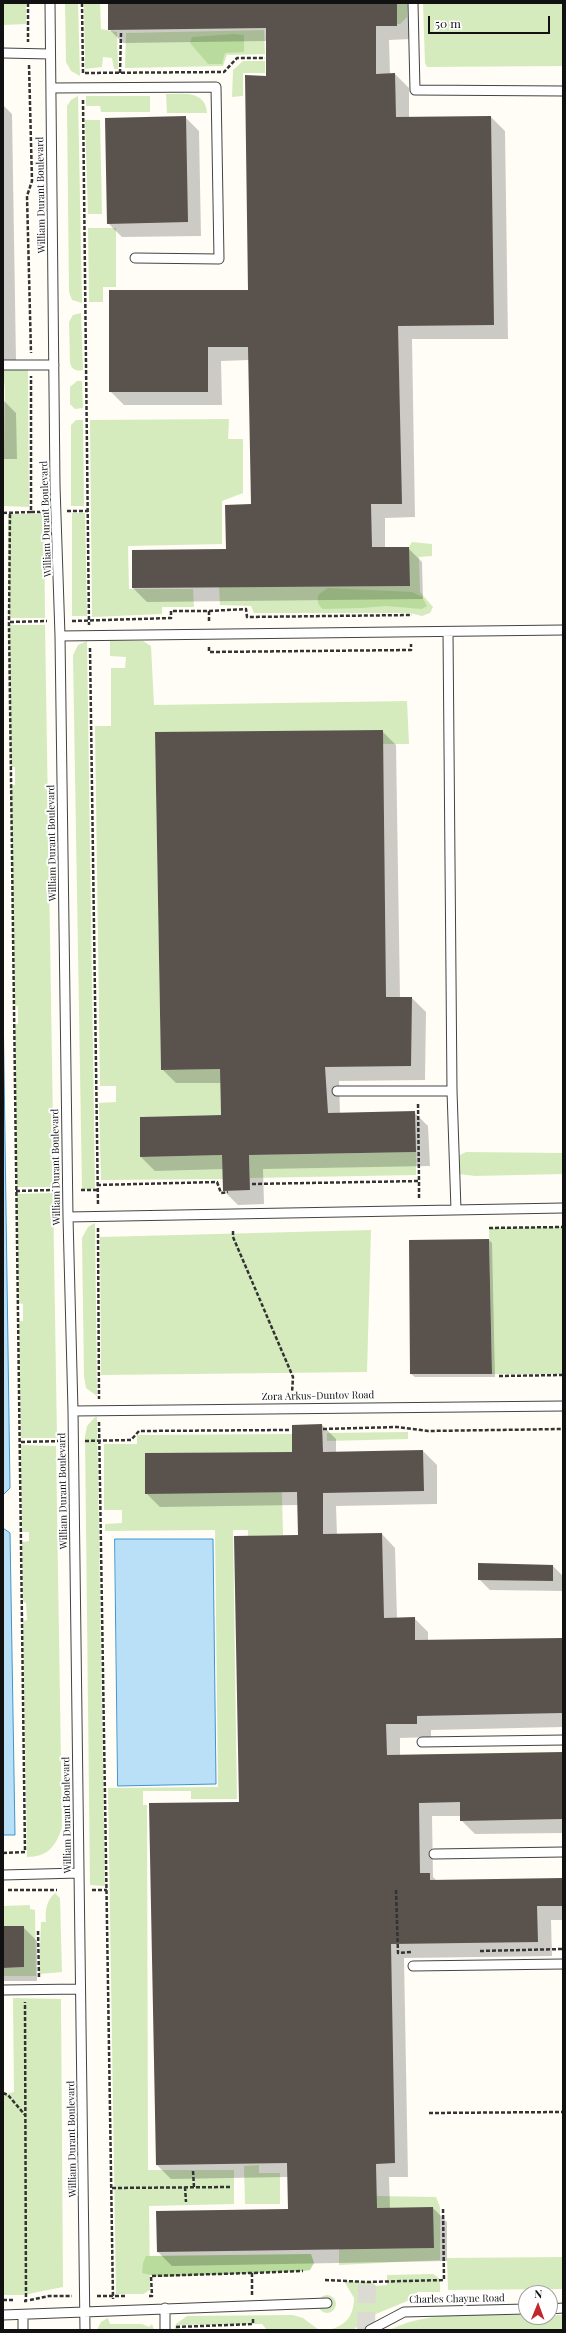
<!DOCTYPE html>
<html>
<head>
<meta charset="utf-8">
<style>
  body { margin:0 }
  #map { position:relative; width:566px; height:2333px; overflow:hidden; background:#fffdf5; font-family:"Playfair Display",serif }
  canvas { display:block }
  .frame { position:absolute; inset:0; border:4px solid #111; pointer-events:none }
  .north { position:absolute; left:518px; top:2285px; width:40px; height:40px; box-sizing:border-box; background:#fff; border:1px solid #a0a0a0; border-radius:50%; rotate:1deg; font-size:11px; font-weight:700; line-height:16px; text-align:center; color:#111 }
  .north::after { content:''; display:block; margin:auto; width:14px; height:18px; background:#c4262e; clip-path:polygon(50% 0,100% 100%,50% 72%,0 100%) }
  .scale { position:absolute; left:428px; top:16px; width:122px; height:18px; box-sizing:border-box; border:2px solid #111; border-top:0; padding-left:5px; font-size:12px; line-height:14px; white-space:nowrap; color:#111; -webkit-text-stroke:3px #fff; paint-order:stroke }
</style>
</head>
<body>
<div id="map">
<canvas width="566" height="2333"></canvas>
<div class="frame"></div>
<div class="north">N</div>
<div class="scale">50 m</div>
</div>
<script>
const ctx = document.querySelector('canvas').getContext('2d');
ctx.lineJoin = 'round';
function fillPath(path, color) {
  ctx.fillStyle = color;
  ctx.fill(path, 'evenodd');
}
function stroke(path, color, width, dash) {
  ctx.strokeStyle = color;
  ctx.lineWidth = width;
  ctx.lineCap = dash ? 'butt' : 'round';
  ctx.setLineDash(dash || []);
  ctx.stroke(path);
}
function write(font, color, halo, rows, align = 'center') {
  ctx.font = font + ' "Playfair Display",serif';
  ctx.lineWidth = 4;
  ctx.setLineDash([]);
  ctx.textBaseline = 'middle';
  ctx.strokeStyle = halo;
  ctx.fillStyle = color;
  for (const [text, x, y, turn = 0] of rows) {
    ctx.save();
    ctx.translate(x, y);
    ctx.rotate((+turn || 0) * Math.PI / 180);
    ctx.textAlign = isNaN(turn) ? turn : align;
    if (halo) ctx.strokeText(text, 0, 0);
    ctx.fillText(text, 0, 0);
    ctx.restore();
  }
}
fillPath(new Path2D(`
  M3,3H26V24L3,25Z
  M65,3H78L80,76L71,71L66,62Z
  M84,3H100L101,29L117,32L118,69H114L112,58L103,57L102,67L85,69Z
  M397,3H407V17L400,24H397Z
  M423,3H563V66L427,67L425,63Z
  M264,30L265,54L227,55L223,66L125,68L126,33Z
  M243,61H265V73H243V96L232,97L233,70Z
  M166,94C182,94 206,90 207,113H167Z
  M78,96L82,303L72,300L69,292L67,106L71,100Z
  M86,96H150V112H101L100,106H86Z
  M85,120H100L102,214H88Z
  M88,228H116V287H103V302H89Z
  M81,313L83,370C76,372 71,369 70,362L69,322L73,315Z
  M3,370H28L29,507L3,506L5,390Z
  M77,381H82L83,408L75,409L70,404V387Z
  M229,419L228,439H243V493L222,501V544L128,546L129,589H193L194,607H162V614L92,617L90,420Z
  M76,420H83L84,506H71V425Z
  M72,513H85L87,616H72Z
  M8,514H44L45,618H9Z
  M412,542L432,544V556L419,557L420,592L433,607L430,613L422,616L410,613H254L251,606L220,605L219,587L409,586V547Z
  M9,625H45L54,1187H17L15,1024H18V1006H15L11,785H15V767H11Z
  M87,641L95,1189H82L73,655L78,645Z
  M110,641H143L151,646L154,705L407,701L409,744H383L382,730L155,733L161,1070L220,1069L221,1115L140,1117V1157L222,1155L223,1179L101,1180L99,1103L116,1102V1086H100L95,726H111V668H125L126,657L110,656Z
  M416,1152V1175L250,1178L249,1155Z
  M466,1152L563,1153V1174L475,1176L459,1174L460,1155Z
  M53,1193L57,1438H21L19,1321H23V1304L19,1303L17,1194Z
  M95,1223L97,1396L86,1388L84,1376L82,1238L88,1227Z
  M563,1227V1374H492L489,1228Z
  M371,1230L367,1372L101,1375L100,1237Z
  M95,1417H97L105,1886L90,1885L85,1436L87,1426Z
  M408,1432V1439L327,1441V1433Z
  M292,1434V1452L145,1453L146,1493L282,1492L283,1535L248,1536V1530H233L237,1799H191V1791H143V1805H147L148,2170H234V2204L149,2206L150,2290L143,2294H116L108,1788L218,1787L215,1530L105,1531V1524L122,1523V1510H104V1444H137V1435Z
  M21,1445L56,1446L62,1827C56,1846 48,1857 27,1857L23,1621L27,1620L26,1603L23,1602L22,1542L29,1541V1532H22Z
  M55,1893L60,1898L62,1972L39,1974L41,1922H46C45,1911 46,1901 55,1893Z
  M30,1905V1909L35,1910L36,1976H3V1968L24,1967V1926H3V1906Z
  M13,1998L61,1999L63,2287L23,2295H3V2095L14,2092Z
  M259,2165V2173H280V2204H245L244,2166Z
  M376,2196L436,2197L440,2207V2260L339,2265V2249L434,2248L377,2208Z
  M563,2257V2289L448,2290L447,2258Z
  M433,2274L440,2279V2292H417V2297L371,2316L353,2330H327C345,2327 354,2316 354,2298L344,2281L374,2282L375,2286L387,2285V2275Z
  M318 2304a9 9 0 1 1 18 0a9 9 0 1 1-18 0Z
  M293,2315L303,2318L319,2330H267L262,2324L180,2325V2330H174L176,2324L187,2316Z
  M526,2315H563V2330H389C431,2309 481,2316 526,2315Z
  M108,2318L110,2324H142L149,2327L152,2324L154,2330H97L101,2322Z`), '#d5ebbd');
fillPath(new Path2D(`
  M234,34L244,35V52L225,53L222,64H208L190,43L192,37Z
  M328,588L412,592L422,597L427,606L422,609L386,606L362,608L323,609C317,604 317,601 319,594Z
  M311,2254L314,2263L310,2270L303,2271L159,2277L142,2273L143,2263L146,2256Z`), '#b9dc9c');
const water = new Path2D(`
  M3,999L10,1488L3,1495Z
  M3,1528L10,1533L15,1835H3Z
  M115,1539H213L216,1784L118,1786Z`);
fillPath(water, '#b9e0f7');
stroke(water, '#3f96cf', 1);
fillPath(new Path2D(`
  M109,3H410L411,39L389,40L390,74H395L409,88V118L491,117L505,131L508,339H412L415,517L385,518V548H408L422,562L423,599L147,602L133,588L227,550L252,505L249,360L221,361L222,405H124L110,391L249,291L267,77V41L123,43L109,29Z
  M3,105L12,114L16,360H3Z
  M185,117L199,131L201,236L122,237L108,223Z
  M3,400L16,413L17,459H3Z
  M382,731L396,745L400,998H412L426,1012L425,1080L339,1081L340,1114L414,1112L428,1126L430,1166L263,1169L264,1204L238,1205L224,1191V1169L155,1171L141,1157L222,1116L221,1083H176L162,1069Z
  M489,1240L492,1243L495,1377H415L411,1374Z
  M322,1425L336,1439V1453L423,1451L437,1465V1504L336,1506L337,1535L382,1534L395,1548L397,1618H414L428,1632V1641L563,1639V1727L431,1730V1737L400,1738V1755L563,1753V1833L475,1834L461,1820V1816H432L433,1877L437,1881L563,1879V1920H551L552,1956L404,1958L408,2177H389L390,2209L433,2208L447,2222V2261L172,2266L158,2252L157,2212L289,2210L288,2177L171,2179L157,2165L299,1536L298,1505L160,1507L146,1493L293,1453V1426Z
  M553,1566L563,1576V1591L490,1590L479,1579Z
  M3,1927H23L37,1941V1981H3Z`), '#0003');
fillPath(new Path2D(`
  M108,3H397V26H376V74L395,73L396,117L491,116L494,325L398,326L402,504H371L372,547H409L410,586L132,588V550L226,549L225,505L251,504L248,347H208V392H109V290H248L245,75L266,76V28L108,30Z
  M186,116L188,222L107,224L105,118Z
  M383,730L386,997H412L411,1066L325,1067L328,1113L415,1111L416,1152L249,1155L250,1190L223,1191L222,1155L140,1157V1117L221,1115L220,1069L161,1070L155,732Z
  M489,1239L492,1374H410L409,1240Z
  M322,1424L323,1452L423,1450L424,1491L323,1493V1534L382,1533L384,1618L415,1617V1640L563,1638V1713L417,1716V1724H386L387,1755L563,1752V1819L460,1821V1802L419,1803L420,1873H430V1880L563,1878V1906H537L538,1942L391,1944L395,2163L376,2164L377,2208L433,2207L434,2248L157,2252L156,2211L288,2209L287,2163L156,2165L149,1803L239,1802L234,1536L298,1535L297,1492L145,1494V1453L292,1452V1425Z
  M478,1563L553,1565V1581L478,1580Z
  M3,1926H24V1967L3,1968Z`), '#5a524d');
stroke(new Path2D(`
  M366,2330L367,2282`), '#dbdad3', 18, [18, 9]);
const lane = new Path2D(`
  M50,3L55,486L60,636L68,1217L73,1411L85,2330
  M413,3L415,90L563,91
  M3,53L50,54
  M51,88L216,87L219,259L135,258
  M3,365H54
  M448,632L452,1091L456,1210
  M60,636L563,630
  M337,1091H452
  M68,1217L563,1208
  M73,1411L563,1406
  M422,1742L563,1740
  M434,1854L563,1852
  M3,1875L79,1873
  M413,1966L563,1964
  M3,1990L80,1989
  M165,2308V2330
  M550,2309L563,2308
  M3,2315L327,2303
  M23,2330V2315
  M370,2330L404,2312L526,2309`);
stroke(lane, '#444', 11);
stroke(new Path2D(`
  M28,3V42
  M82,3L83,73L224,72L237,58H265
  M29,65L32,181L27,196L31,353
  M120,73L121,33
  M83,100L89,625
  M67,511H88
  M31,512H44
  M3,513L31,512V376
  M209,611L246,609L247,617L412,615
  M72,621L171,618V611H209V622
  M10,622L47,621
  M209,647V652L411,650V644
  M90,648L98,1205
  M252,1184L419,1181L418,1103
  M97,1185L217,1182L221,1193L228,1192
  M81,1190H97
  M16,1191L53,1190
  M419,1198V1181
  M98,1228L99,1399
  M489,1228L563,1227
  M233,1231V1237L293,1377L292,1393
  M499,1376L563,1375
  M99,1422L113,2299
  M323,1429L397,1427L428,1431L563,1429
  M85,1441L131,1440L139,1431L289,1430
  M21,1442L62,1441
  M3,1853L25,1852L9,625L10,512
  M8,1890H57
  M92,1890H107
  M396,1890L398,1953L411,1952
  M38,1931L39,1978
  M480,1951L563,1949
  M3,2093L8,2095L25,2115
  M429,2113L563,2112
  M193,2171L194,2187
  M185,2187L186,2202
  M112,2188L231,2187
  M325,2280L367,2282L444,2280L443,2207
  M252,2295V2273L303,2271
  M97,2296H126
  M149,2296H152L151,2276L252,2273
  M3,2300H15
  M30,2300L49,2296H72
  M24,2301H26L25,2002
  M176,2327L253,2324V2318`), '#333', 2.5, [4, 2]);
stroke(lane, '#fff', 9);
write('10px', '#111', '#fff', [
  ["William Durant Boulevard",41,195,-91],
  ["William Durant Boulevard",46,519,-92],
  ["William Durant Boulevard",52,843,-91],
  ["William Durant Boulevard",56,1167,-91],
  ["Zora Arkus-Duntov Road",318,1396,-1],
  ["William Durant Boulevard",63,1491,-91],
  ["William Durant Boulevard",67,1815,-91],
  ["William Durant Boulevard",72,2139,-91],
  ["Charles Chayne Road",457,2299,-1]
]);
</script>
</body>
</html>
